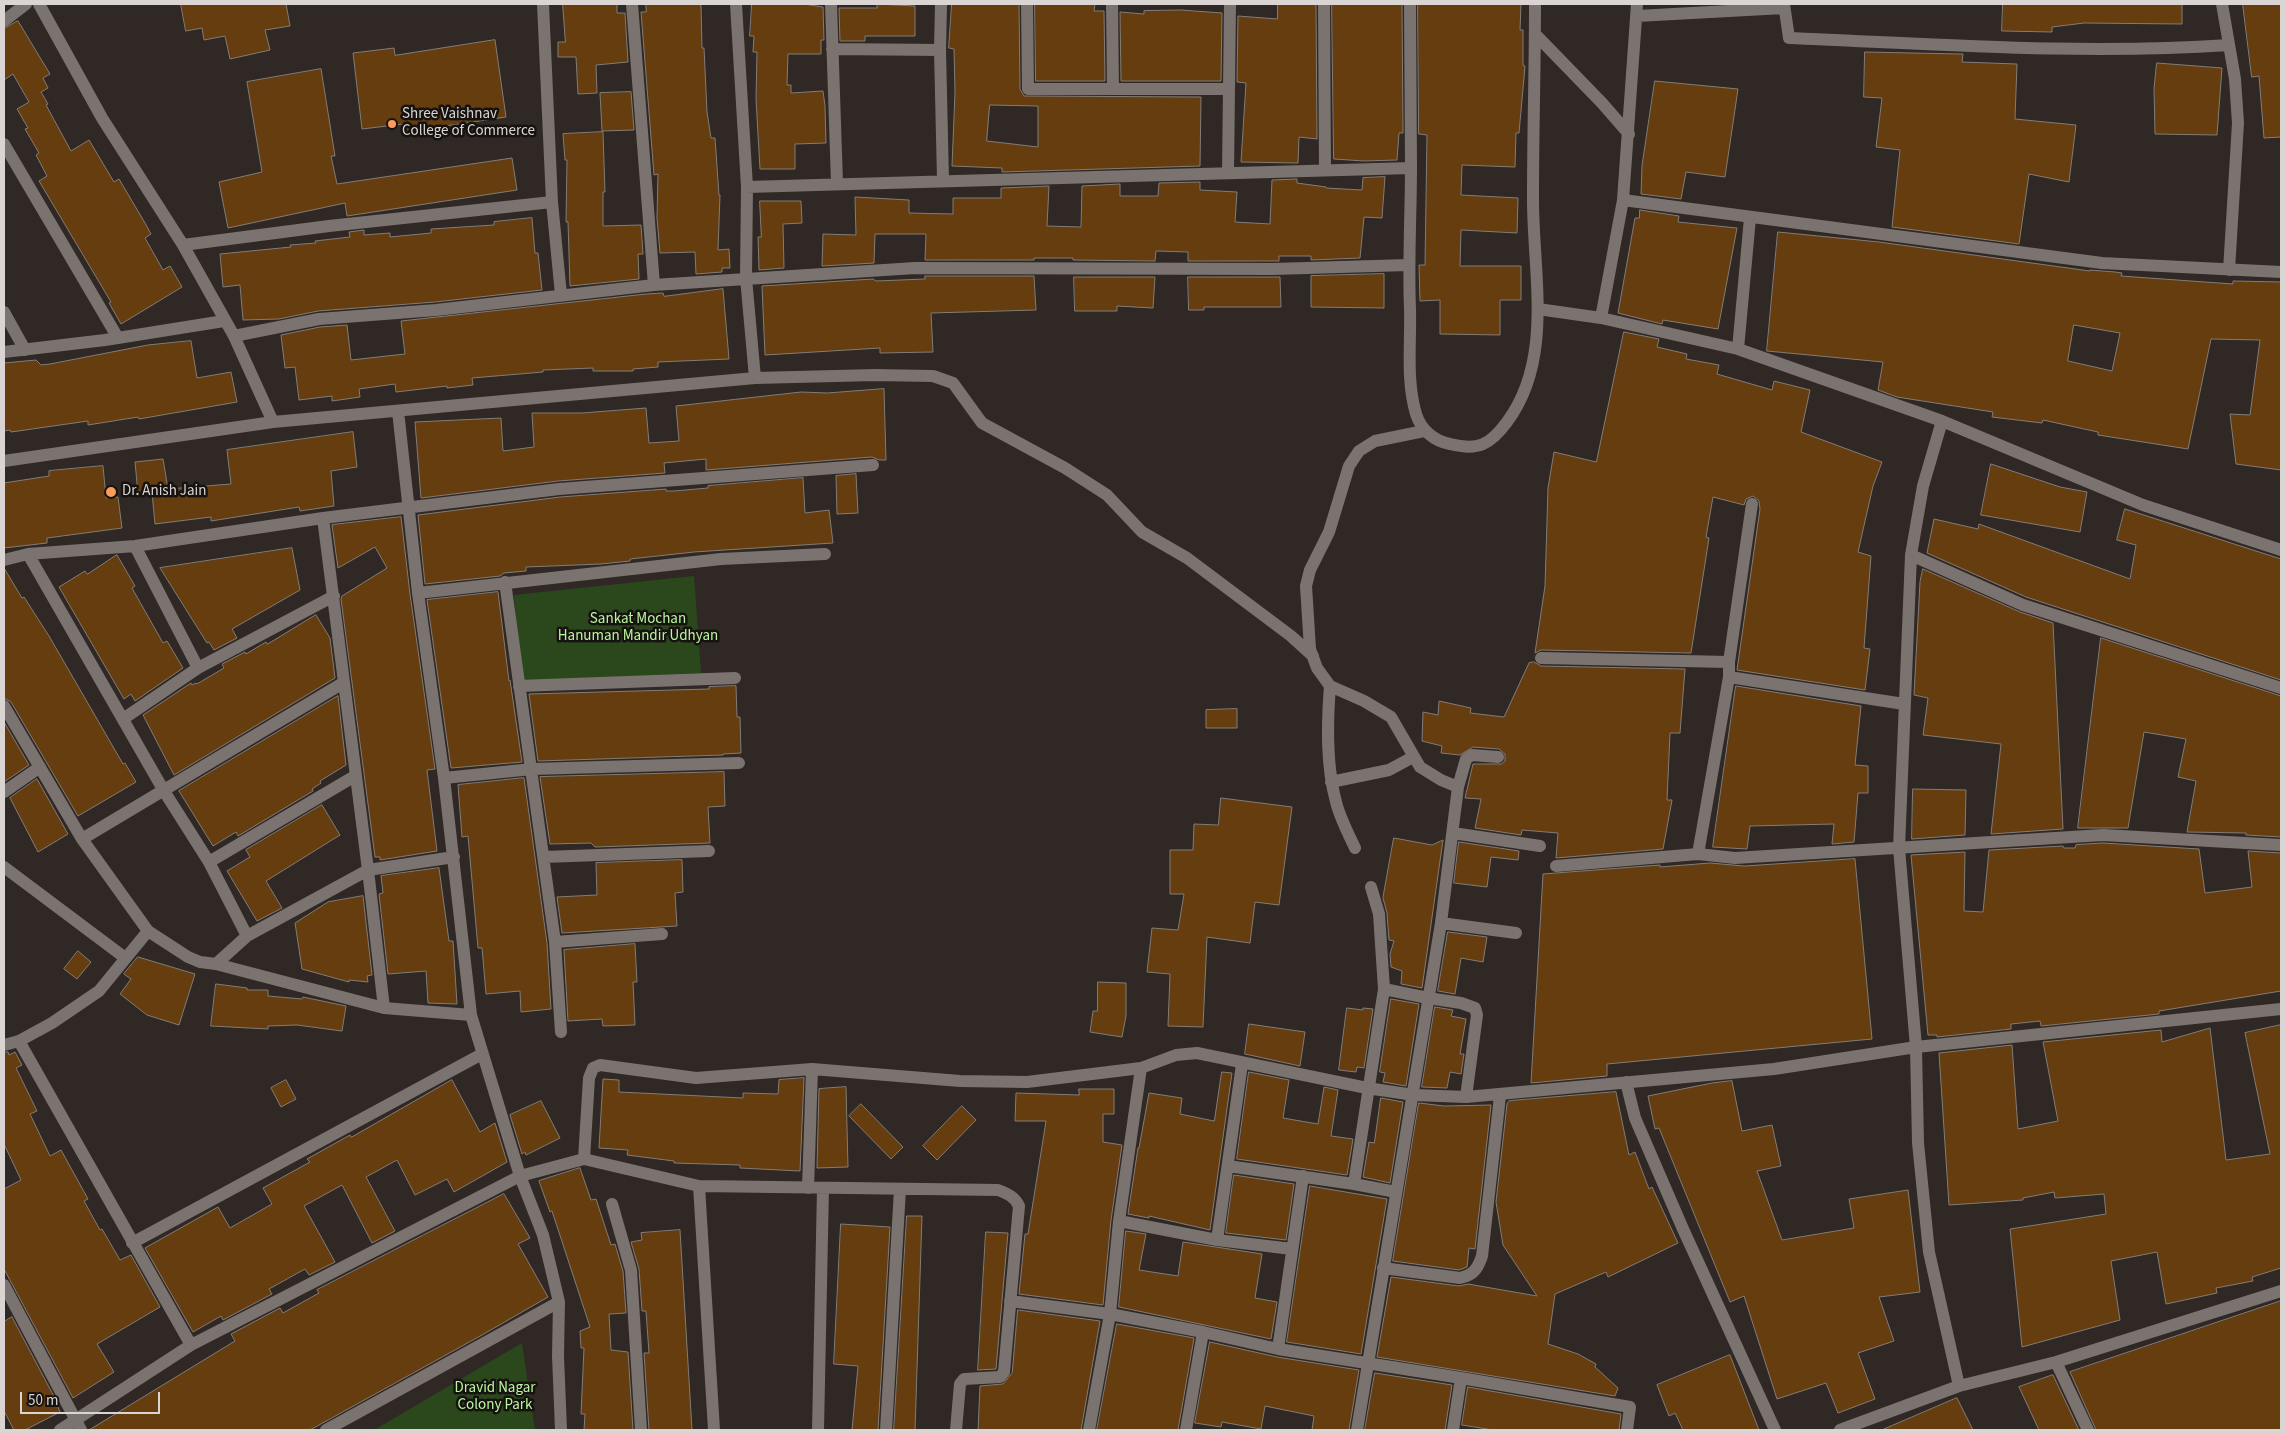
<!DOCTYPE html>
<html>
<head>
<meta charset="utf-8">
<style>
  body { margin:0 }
  #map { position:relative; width:2285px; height:1434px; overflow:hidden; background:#2f2825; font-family:"Source Sans 3",sans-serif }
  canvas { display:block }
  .frame { position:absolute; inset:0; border:5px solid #dad5d3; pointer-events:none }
  .scale { position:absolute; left:20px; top:1392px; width:140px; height:22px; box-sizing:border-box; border:2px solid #dad5d3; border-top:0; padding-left:6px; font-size:15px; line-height:18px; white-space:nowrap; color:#dad5d3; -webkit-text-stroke:4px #151210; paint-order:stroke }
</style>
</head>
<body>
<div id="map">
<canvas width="2285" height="1434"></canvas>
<div class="frame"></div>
<div class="scale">50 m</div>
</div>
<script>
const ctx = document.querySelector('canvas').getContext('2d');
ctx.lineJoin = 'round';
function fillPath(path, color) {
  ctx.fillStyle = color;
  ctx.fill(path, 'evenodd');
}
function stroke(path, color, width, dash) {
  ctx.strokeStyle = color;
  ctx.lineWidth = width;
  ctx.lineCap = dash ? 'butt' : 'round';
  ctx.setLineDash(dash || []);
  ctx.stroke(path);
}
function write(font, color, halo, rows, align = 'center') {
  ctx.font = font + ' "Source Sans 3",sans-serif';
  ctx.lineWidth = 5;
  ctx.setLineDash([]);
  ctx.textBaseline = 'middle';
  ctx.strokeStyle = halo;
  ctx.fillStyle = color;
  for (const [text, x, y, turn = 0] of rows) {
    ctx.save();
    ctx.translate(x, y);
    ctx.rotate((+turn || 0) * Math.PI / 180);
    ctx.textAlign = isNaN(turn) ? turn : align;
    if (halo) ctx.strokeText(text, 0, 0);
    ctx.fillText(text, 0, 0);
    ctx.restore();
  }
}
fillPath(new Path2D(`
  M694,576L701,673L520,681L514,595Z
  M522,1343L535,1430H374Z`), '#2b481c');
const building = new Path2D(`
  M181,4H286L290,26L265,30L270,50L230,59L225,36L204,40L202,28L186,31Z
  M563,4H617V13H625L628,62L596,65L597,93L578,94L576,57H558V42H565Z
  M646,4H700L701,6L702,48H704L707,112L711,138H715L719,195H720L718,250L729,249L730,268H722V272L696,274L695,252L660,253L657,218L658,174L654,175L641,12H646Z
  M752,4H804L823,7L824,40H821V54H788L787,85H791V93L823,91L825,106L826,143L795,144V169H760L756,99L757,52H753L754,36H750Z
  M877,4L915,6V36H865V41H840L839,8H877Z
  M952,4H1019L1020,89L1024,96L1201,97L1200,166L1002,172V168L952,166L955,92L954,49L949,48ZM990,105L1038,106V147L987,141Z
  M1035,4H1095L1094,11H1104L1105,81H1036Z
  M1278,4H1316L1317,139L1299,137L1298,163L1241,162L1246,83L1237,82L1238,16L1277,19Z
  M1332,4H1402L1403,133H1399L1397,160L1364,161L1334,159Z
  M1418,4H1521L1520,30H1523V65L1525,66L1519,133H1516L1515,167L1462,165L1461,195L1518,198L1517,233L1461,230L1460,266H1521V300H1500V335L1440,334V300L1420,301L1419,265H1425L1427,135L1419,134Z
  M2003,4H2182V24L2084,23L2052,27V32L2002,31Z
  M2243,4H2281V137L2264,138L2259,76L2252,77Z
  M1181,10L1222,13L1221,81H1121L1120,12L1144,14V11Z
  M18,21L50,74L43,78L48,88L41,92L48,104L46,105L71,151L89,140L114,182L119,179L145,223L151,234L145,238L163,270L170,266L182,287L121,324L109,303L111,302L39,181L47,176L36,155L39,153L25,129L28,128L17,109L29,102L13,74L4,80V29Z
  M495,40L506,117L405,132L404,124L362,129L353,53L394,48L395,55Z
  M1865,52L1961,54H1963L1962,62L2017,64L2015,119L2076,125L2069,182L2029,174L2019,244L1892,227L1900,150L1876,147L1882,98L1864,97Z
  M2157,63L2222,68L2217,135L2155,134L2154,89Z
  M321,69L335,156H331L337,184L512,158L517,190L347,216L345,203L228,228L219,182L262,172L247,82Z
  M1655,81L1738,89L1725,177L1686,172L1681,199L1641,194L1642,166Z
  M631,92L634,130L602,131L600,93Z
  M603,132L605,192H603V226L641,225L643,254H638L639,279L570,286L568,222H566L567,160H565L563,134Z
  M1385,177L1382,218L1364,217L1360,258L1311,260V256H1279V261H1188V252L1156,251L1155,261L1073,260V258H1034V260H925L926,234H875L874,263L822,266L823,234L856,235L855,197L909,200V213L953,214V198H1001V188L1049,186L1047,226L1081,227L1082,186L1120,184V196H1158L1159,183L1200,182V190L1237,192L1235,222L1270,224L1272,180L1297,179V183L1326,187V188L1362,190L1363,178Z
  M760,201H801L802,223L783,224L784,268L759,270L758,237H761Z
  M1640,210L1679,216L1678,222L1737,228L1718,329L1663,320L1662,324L1618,313L1635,218H1639Z
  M532,218L535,253H538L542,290L435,302L318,311L279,319L243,320L240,285L223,287L220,254L291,247L290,245L316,243L315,241L350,237L349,232L364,230V235L390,233V237L431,233V229L494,225V222Z
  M1778,232L1879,242L2090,271V270L2115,272L2122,273L2121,276L2233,284V281L2281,282V470L2236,464L2230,414L2250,415L2260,340L2211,339L2188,449L2098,435V432L2043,420L2042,423L1992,417L1993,412L1897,397L1878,390L1883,362L1767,351ZM2074,325L2120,333L2112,371L2068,361Z
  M1384,274V308L1311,307V276Z
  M925,276H1034L1036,310L931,313L933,352L880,353V348L765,355L762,286L873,279L876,281L925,279Z
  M1074,277H1155L1153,308L1117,306V311H1075Z
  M1188,277H1280L1281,307H1204V310H1189Z
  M723,289L729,359L658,362V367L633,369V371H593V368L543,370V372L472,378L473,385L447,388V386L396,392L395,384L359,389L360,397L332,401V396L299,400L295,367L285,368L281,335L320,327L347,325L351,360L405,354L401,321L646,294L663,293L664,296Z
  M1624,332L1659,339L1657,347L1687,354L1686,359L1719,365L1717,374L1772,390L1774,381L1810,390L1801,432L1882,462L1873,486L1858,552L1871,556L1864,648L1870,649L1865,690L1737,670L1760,509L1759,501L1753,496L1746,499L1744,505L1713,497L1706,537L1709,538L1691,653L1541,650L1535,653L1545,586L1548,488L1554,452L1596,462Z
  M191,341L197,378L231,372L237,402L139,419L138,417L88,425V421L11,432L10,430L4,431V363L36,360L41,365L50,364L148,345Z
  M884,389L886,460H879L872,457L706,470V459L664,463L665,473L558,481L421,498L415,422L501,418L503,451L534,447L532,413H582L646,408L649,443L679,441L676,406L801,392L827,393Z
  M353,432L357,467L331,471L334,506L300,511L299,507L211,521V517L155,524L152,493L138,494L135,462L163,459L168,489L231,484L227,450Z
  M1991,464L2060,487L2087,492L2080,532L1981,515Z
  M103,466L106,498L118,497L122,528L47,538V543L4,548V483L49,476V471Z
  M856,474L858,513L837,514L836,476Z
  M803,478L805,513L829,510L833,543L694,552L630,559V561L601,564L526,567V571L504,573L500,576L425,584L418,515L560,497L666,489V491H674L708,488V486Z
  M2125,509L2281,559V680L2026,597L1927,553L1934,519L1978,529L1979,524L2130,579L2136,545L2117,540Z
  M401,517L410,594L435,769L427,770L437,851L380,860V857H375L341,599L342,596L387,568L375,547L338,568L332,525Z
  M292,548L300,590L232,629L237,638L214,650L209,642L207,643L160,568Z
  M117,555L135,586L132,588L163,643L167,641L183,668L135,701L131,694L124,699L59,587L85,571L87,574Z
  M4,568L22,598L24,597L49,636L123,764L125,763L136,782L78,816L11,702L4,698Z
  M1923,569L2020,612L2053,623L2063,829L1991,834L2001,744L1923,735L1928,698L1914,695L1920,582Z
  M498,592L509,681L510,680L522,762L451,768L427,600Z
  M316,615L330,638L335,678L174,775L143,715L191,683L192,685L196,683L197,684L224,668L222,664L245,652L246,654L266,642L267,644Z
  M2101,638L2281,696V837L2246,835V833L2187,832L2196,781L2178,777L2186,739L2144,732L2128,828H2078Z
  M1534,662L1541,666L1685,669L1680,733H1670L1667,800H1672L1663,849L1556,858L1558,833L1522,830L1521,835L1475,828L1481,799L1465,798L1473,764H1501L1505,761V754L1499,749L1473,747L1460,755L1441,753L1442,746L1422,741L1423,712L1438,715L1439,701L1471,708L1470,713L1504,717L1529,663Z
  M736,686L737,717H740L741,753L723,754V755L538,761L529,694L709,689V687Z
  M1736,686L1861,706L1855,765L1868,766V793H1858L1854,842L1832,844L1834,824L1750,826L1747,849L1713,847Z
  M338,696L346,765L320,781L321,783L312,789L313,791L238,836L236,832L213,846L179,791Z
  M1237,709V728H1206V710Z
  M4,722L29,765L4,782Z
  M724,772L725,806L708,807L710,843L595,847L591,843L550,844L540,777Z
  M524,778L547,943L551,1009L521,1012L520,991L486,994L482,948H478L468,836L462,837L458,785Z
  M37,779L68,834L38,852L10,798Z
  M1913,789L1966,790L1965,835L1912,839Z
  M1221,798L1292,807L1279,905L1255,902L1250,943L1207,937L1203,1027L1168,1026L1170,974L1147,972L1152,928L1178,930L1184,894H1170V850H1193L1194,824L1218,825Z
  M322,805L340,835L266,881L282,908L257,921L227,871L250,857L246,850Z
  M1394,838L1432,845L1443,840L1422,988L1401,984L1402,971L1391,967L1390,954L1394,941L1389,940L1387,913L1383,898Z
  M1459,842L1519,851L1518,860L1491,857L1487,887L1454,883Z
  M2103,843L2199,849L2205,893L2252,887L2248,851L2281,853V991L2159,1011V1014L2041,1026L2040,1021L2011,1024V1029L1937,1037V1035H1928L1911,855L1965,852L1964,911L1983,912L1989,850L2063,846L2064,848H2075L2076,845Z
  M1855,859L1872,1039L1607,1064V1076L1531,1083L1543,874L1660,865V867L1710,863L1744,866Z
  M682,860L683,892L675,893L677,926L562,933L557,897L597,895L596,863Z
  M439,868L449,941H453L457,1004L428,1003L426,971L388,974L379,894L383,893L381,876Z
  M363,896L372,975L367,976L368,982L349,980V982L302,969L295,923L328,902Z
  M1448,932L1487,937L1483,962L1461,958L1455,994L1438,991Z
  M635,944L637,982H633L635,1025L603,1026L602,1019L568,1021L564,950Z
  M78,951L91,962L77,979L64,969Z
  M138,957L195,974L179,1025L147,1015L120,994L131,979L124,974Z
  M1098,982L1126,983V1016L1122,1037L1090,1032L1093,1011H1097Z
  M216,984L247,988V990H268V996L302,999L303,997L346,1006L342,1031L297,1025L268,1026V1029L211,1026Z
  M1391,999L1419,1004L1406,1086L1383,1082L1385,1073L1380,1072Z
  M1435,1007L1453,1010L1451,1016L1466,1019L1460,1054H1464L1461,1074L1450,1072L1447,1088L1422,1087Z
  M1347,1008L1363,1010V1008L1373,1009L1364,1068L1357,1067L1356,1072L1339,1070Z
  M1249,1024L1305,1032L1300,1066L1245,1054Z
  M2281,1025V1268L2252,1277L2253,1281L2216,1288L2217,1293L2166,1304L2157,1252L2111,1261L2120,1320L2022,1347L2010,1229L2106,1214L2104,1194L2055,1198L2054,1192L2023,1198V1200L1949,1205L1939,1053L2012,1045L2018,1129L2058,1121L2043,1042L2161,1030L2162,1042L2210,1028L2226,1160L2270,1154L2245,1033Z
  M8,1052L9,1055L15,1052L22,1065L16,1068L37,1111L30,1114L50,1156L61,1150L88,1199L84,1201L100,1230L102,1229L120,1260L131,1255L160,1307L97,1344L114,1372L73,1398L4,1269V1189L21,1180L4,1144V1053Z
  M1222,1072L1232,1073L1210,1230L1149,1216V1218L1128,1214L1138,1148H1139L1149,1093L1182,1098L1180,1114L1214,1121Z
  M1249,1072L1289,1080L1283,1118L1318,1124L1324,1087L1338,1090L1331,1136L1353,1139L1347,1175L1237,1159Z
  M804,1078L800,1171L740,1168V1165L674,1163V1161L627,1155L628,1150L599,1148L603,1079L619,1080V1092L743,1098V1093L778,1094L779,1080Z
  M286,1080L296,1099L281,1107L271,1088Z
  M452,1080L480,1132L495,1123L507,1162L454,1192L447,1179L415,1195L397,1160L366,1177L395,1231L372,1243L342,1185L304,1206L335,1262L309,1275L305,1269L269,1289L272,1294L223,1320L221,1316L193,1332L145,1248L218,1207L230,1228L272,1204L263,1188L310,1162L307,1159L350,1135L351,1137Z
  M1732,1081L1742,1131L1772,1125L1781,1166L1757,1171L1782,1240L1854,1228L1849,1199L1908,1190L1920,1292L1879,1297L1894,1341L1858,1353L1875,1399L1838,1413L1826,1383L1777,1399L1744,1296L1730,1302L1659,1128L1655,1129L1648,1096L1712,1083Z
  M846,1087L848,1167L817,1168L819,1089Z
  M1079,1089H1114V1114H1103V1142L1122,1145L1111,1220L1103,1305L1019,1294L1025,1234H1028L1046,1121H1015L1016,1093L1079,1095Z
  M1616,1092L1629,1155L1635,1152L1649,1189L1652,1187L1678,1243L1608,1277L1606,1272L1555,1294L1548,1344L1578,1354L1596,1364L1595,1367L1618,1388L1615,1396L1377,1357L1391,1277L1459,1286L1468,1284L1537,1296L1503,1245L1496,1202L1507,1104L1509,1101Z
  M1381,1098L1403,1102L1390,1183L1363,1177L1369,1142L1374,1143Z
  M541,1101L560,1138L526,1155L525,1152L522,1154L510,1115Z
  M1419,1103L1444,1106L1491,1105L1475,1249L1469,1248L1467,1267L1459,1270L1393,1261Z
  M861,1104L903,1147L891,1159L849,1116Z
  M962,1106L976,1120L937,1160L923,1146Z
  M580,1168L591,1200L596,1199L611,1245L615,1244L623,1271L626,1313L609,1314L611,1350L628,1352L633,1430H584L585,1414H581L584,1348H581L580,1331L590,1327L552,1211L550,1212L539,1181Z
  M1234,1175L1294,1184L1286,1240L1226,1233Z
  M1310,1186L1387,1199L1361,1354L1287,1342Z
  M504,1194L530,1238L518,1244L548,1297L482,1335L310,1430H89L235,1341L231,1334L280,1308L283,1313L319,1293L317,1290Z
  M907,1216H922L915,1430H894Z
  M841,1224L890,1227L878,1430H852L858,1366L834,1364Z
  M680,1230L692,1430H649L644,1353H649L646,1311H642L639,1269L631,1242L642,1240L641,1233Z
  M1126,1231L1146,1234L1139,1270L1178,1276L1183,1242L1262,1254L1255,1298L1277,1302L1271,1339L1119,1307Z
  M986,1232L1008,1233L996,1369L978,1370Z
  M2281,1301V1430H2096L2070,1372Z
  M1018,1310L1100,1321L1081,1430H978L980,1386L1003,1384L1012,1373Z
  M12,1317L59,1406L58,1407L60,1412L25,1430H14L4,1411V1322Z
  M1117,1324L1194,1338L1178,1430H1097Z
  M1210,1342L1277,1357L1359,1370L1349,1430H1312L1314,1416L1265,1406L1261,1429L1222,1422L1221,1427L1195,1423Z
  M1730,1355L1759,1430H1683L1675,1413L1669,1416L1657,1385Z
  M1375,1373L1452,1385L1445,1430H1365Z
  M2053,1375L2079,1430H2039L2019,1387Z
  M1468,1387L1621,1414L1619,1430H1493L1462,1425Z
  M1957,1398L1973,1430H1882Z`);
fillPath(building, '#653d0f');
stroke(building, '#837c76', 1);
stroke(new Path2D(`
  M39,4L102,118L183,245L234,336L273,422
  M543,4L552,202L561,295
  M632,4L654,285
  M736,4L747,187L746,278L755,378
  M831,4L837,183
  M941,4L940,50L943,180
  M1027,4L1028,89H1228
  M1112,4L1113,89
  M1324,4L1325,170
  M1410,4C1410,58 1411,112 1411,166C1411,214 1408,262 1410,309C1411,344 1406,380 1416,414C1421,430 1434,441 1450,444C1478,451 1490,445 1507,422C1555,358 1532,269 1533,195C1533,131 1535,67 1535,4
  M1784,4L1789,38C1935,44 2082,55 2229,45
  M2222,4L2235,79L2238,123L2229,270
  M1637,16L1784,8
  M4,21L26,4
  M1535,34L1602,103L1629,134
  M832,49L940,50
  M4,144L118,338
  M1228,172L1230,4
  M747,187L1411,168
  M1623,200L2102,263L2281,272
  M183,245L329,226L552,202
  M1538,309L1601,318L1738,349L1942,421L2143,505L2281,550
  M4,312L25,350
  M1601,318L1623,200L1637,4
  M234,336L319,319L436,310L654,285L915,268L1273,269L1408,265
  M1738,349L1750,218
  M4,352L105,340L224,321
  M398,411L418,593L444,778L471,1015L520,1176L543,1235L559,1302L558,1356L561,1430
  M1942,421L1923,486L1911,555L1899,848L1916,1047L1918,1143L1929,1252L1959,1386
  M1424,431L1375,441L1359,451L1349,466L1329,532L1310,570L1306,586L1310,649L1317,668L1330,686L1364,701L1391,717L1420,767L1441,780L1458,787
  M4,461L273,422L755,378L875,375L933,376L953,383L982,423L1065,468L1107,495L1142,532L1187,558L1291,636L1313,656
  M323,518L368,870L384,1008
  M135,546L198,668
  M28,554L164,791L209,862L247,936
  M1911,555L2023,605L2281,688
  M4,560L28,554L135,546L323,518L559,489L873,465
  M505,582L555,942L561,1032
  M418,593L721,559L825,554
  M1541,658L1729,662
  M1729,677L1904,704
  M519,686L735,678
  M1330,686C1327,724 1326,765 1336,802C1340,818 1348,833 1355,848
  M4,706L82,839L148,931L188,957L200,962L216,964L247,936L368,870L454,857
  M123,719L198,668L334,596
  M444,778L532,769L739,763
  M1331,782L1389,770L1413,757
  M4,792L40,767
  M1453,833L1540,846
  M82,839L343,683
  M1698,854L1729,677V662L1752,504
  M544,857L709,851
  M209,862L355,776
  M1556,866L1698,854L1735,858L2103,835L2281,845
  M4,867L124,957
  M1441,923L1516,933
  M555,942L662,934
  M216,964L384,1008L471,1015
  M1384,989L1428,998L1461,1003L1475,1008L1477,1015L1466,1097
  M19,1041L191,1345
  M4,1045L19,1041L52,1023L99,991L148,931
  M812,1069L960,1081L1027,1082L1141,1068L1176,1055L1197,1053L1367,1088L1414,1095L1466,1097L1774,1069L1916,1047L2281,1009
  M1626,1082L1635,1118L1683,1229L1775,1430
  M584,1159L589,1078L593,1068L600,1065L696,1078L812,1069L808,1188
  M1228,1166L1354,1184L1396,1192
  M1354,1184L1384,989L1379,914L1371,887
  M699,1186L714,1430
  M612,1204L631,1270L641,1430
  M1119,1221L1141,1068
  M1217,1240L1242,1064
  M132,1243L482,1054
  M1383,1268L1460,1278C1474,1275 1478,1268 1482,1256L1500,1096
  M4,1285L81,1430
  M1010,1301L1110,1314L1203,1332L1278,1349L1461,1378L1630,1407L1627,1430
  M1278,1349L1303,1176
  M2056,1362L2088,1430
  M60,1430L191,1345L520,1176L584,1159L699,1186L998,1190C1008,1194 1015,1197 1019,1206L1004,1372L1000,1377L964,1379L960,1384L956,1430
  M326,1430L559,1302
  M818,1430L823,1188
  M886,1430L900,1189
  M1089,1430L1110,1314L1119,1221L1217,1240L1292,1249
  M1186,1430L1203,1332
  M1357,1430L1441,923L1458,787L1466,759L1472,755L1498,757
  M1453,1430L1461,1378
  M1840,1430L1959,1386L2056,1362L2281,1291`), '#7b736f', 12);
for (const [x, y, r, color] of [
  [392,124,5,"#ff9b5a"],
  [111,492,6,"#ff9b5a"]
]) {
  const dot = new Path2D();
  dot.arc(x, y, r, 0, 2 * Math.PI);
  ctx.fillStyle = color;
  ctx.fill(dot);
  stroke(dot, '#151210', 2);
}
write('15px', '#dad5d3', '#151210', [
  ["Shree Vaishnav",402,115],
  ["College of Commerce",402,132],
  ["Dr. Anish Jain",122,492]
], 'left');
write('15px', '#bbf69e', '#151210', [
  ["Sankat Mochan",638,620],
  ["Hanuman Mandir Udhyan",638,637],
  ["Dravid Nagar",495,1389],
  ["Colony Park",495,1406]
]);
</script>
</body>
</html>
